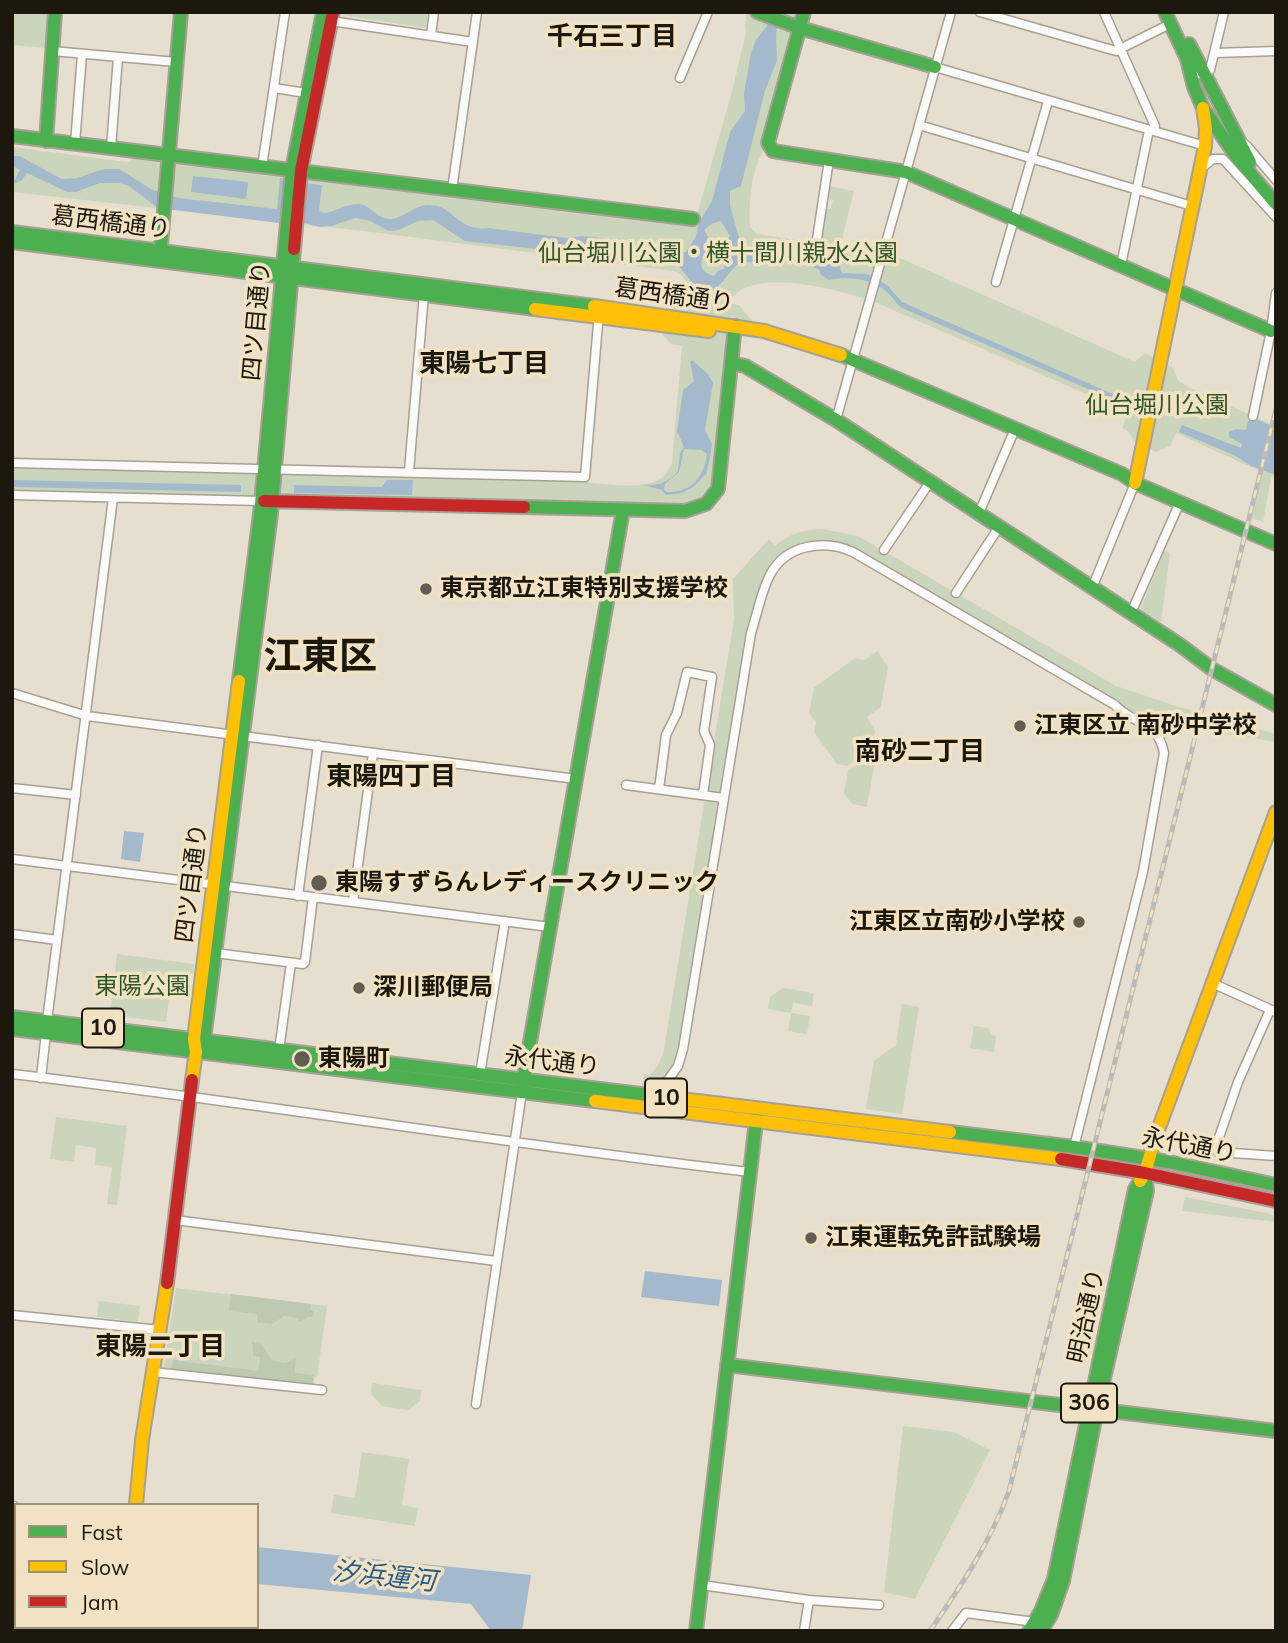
<!DOCTYPE html>
<html>
<head>
<meta charset="utf-8">
<style>
  body { margin:0 }
  #map { position:relative; width:1288px; height:1643px; overflow:hidden; background:#e6dece; font-family:Mulish,sans-serif }
  canvas { display:block }
  .frame { position:absolute; inset:0; border:14px solid #1d180d; pointer-events:none }
  .legend { position:absolute; left:14px; top:1503px; width:245px; height:126px; box-sizing:border-box; background:#f1e2c4; border:2px solid #9c917b; margin:0; padding:9px 12px; list-style:none; font-size:21px; color:#1d180d }
  .legend li { display:flex; align-items:center; gap:14px; height:35px }
  .legend b { width:35px; border:2px solid #9c917b }
</style>
</head>
<body>
<div id="map">
<canvas width="1288" height="1643"></canvas>
<div class="frame"></div>
<ul class="legend">
<li><b style="height:9px;background:#4caf50"></b>Fast</li>
<li><b style="height:9px;background:#ffc107"></b>Slow</li>
<li><b style="height:9px;background:#c62828"></b>Jam</li>
</ul>
</div>
<script>
const ctx = document.querySelector('canvas').getContext('2d');
ctx.lineJoin = 'round';
function fillPath(path, color) {
  ctx.fillStyle = color;
  ctx.fill(path, 'evenodd');
}
function stroke(path, color, width, dash) {
  ctx.strokeStyle = color;
  ctx.lineWidth = width;
  ctx.lineCap = dash ? 'butt' : 'round';
  ctx.setLineDash(dash || []);
  ctx.stroke(path);
}
function write(font, color, halo, rows, align = 'center') {
  ctx.font = font + ' Mulish,"Noto Sans JP",sans-serif';
  ctx.lineWidth = 7;
  ctx.setLineDash([]);
  ctx.textBaseline = 'middle';
  ctx.strokeStyle = halo;
  ctx.fillStyle = color;
  for (const [text, x, y, turn = 0] of rows) {
    ctx.save();
    ctx.translate(x, y);
    ctx.rotate((+turn || 0) * Math.PI / 180);
    ctx.textAlign = isNaN(turn) ? turn : align;
    if (halo) ctx.strokeText(text, 0, 0);
    ctx.fillText(text, 0, 0);
    ctx.restore();
  }
}
fillPath(new Path2D(`
  M12,12H48L46,48L12,45Z
  M342,12H428L426,28L342,15Z
  M747,12H804L768,143C752,164 748,201 750,227L757,234L823,244L820,236L825,209H830L833,200L826,199L828,186L854,191L840,246L884,251L1135,362L1145,353L1173,368L1178,380L1188,387L1273,425L1276,417V476L1271,477L1263,522L1251,518L1262,472L1176,433L1170,446L1156,452L1135,442L1129,432L1122,428L1126,419L1119,415L1121,409L870,300C837,290 748,264 729,303L739,305L753,322L664,310L675,300L687,298V282L680,274L674,271L372,232L12,192V147L127,162L139,156L687,225L697,215L733,88L746,32L745,26Z
  M747,324L731,339L715,488L696,506L12,492V466L584,480L590,483C610,484 646,491 663,477C667,473 670,468 672,463L682,346L671,344L660,331Z
  M822,529L858,536L1116,686L1179,707L1276,734V742L1190,728L1178,733L1146,721L1086,682L855,549L844,545L794,551L759,589L746,631L677,1053C673,1068 665,1077 653,1086L642,1085L644,1074L650,1075C657,1068 661,1060 664,1050L734,619L733,579L769,539L775,546C790,533 803,530 822,529Z
  M1164,551L1170,553L1161,622L1143,611L1141,608Z
  M877,651L888,666L881,707L867,717L875,731L872,748L847,766L837,764L814,732L816,722L809,713L814,688L855,658L865,660Z
  M865,759L875,761L867,807L852,804L844,793L848,771Z
  M117,954L194,964L193,974L172,972L166,1022L110,1015Z
  M783,988L814,993L812,1006L793,1003L791,1013L810,1016L807,1034L788,1031L791,1013L768,1009L770,997Z
  M902,1004L919,1007L902,1114L866,1109L874,1061L896,1045Z
  M974,1026L989,1028L991,1035L996,1036L994,1052L970,1048Z
  M56,1117L127,1126L117,1205L107,1204L112,1167L95,1165L96,1148L76,1145L74,1162L50,1159Z
  M1185,1197L1266,1213L1276,1216V1222L1182,1211Z
  M176,1288L327,1306L317,1377H314L312,1388L163,1373Z
  M99,1301L140,1306L138,1322L97,1317Z
  M372,1383L421,1390L420,1401L408,1410L382,1406L371,1394Z
  M903,1426L954,1432L990,1450L915,1599L884,1592Z
  M362,1452L409,1459L402,1505L418,1508L415,1526L331,1513L334,1495L355,1498Z`), '#cad5bc');
fillPath(new Path2D(`
  M231,1294L311,1304L310,1310L314,1311L313,1317H307L300,1322L297,1318L284,1316L272,1324L257,1322V1314L229,1311Z
  M252,1340L254,1343L261,1344L273,1361L286,1363L296,1357L295,1373L314,1375L313,1385L171,1372L173,1360L258,1371L260,1357L253,1356Z`), '#bdcaaf');
fillPath(new Path2D(`
  M771,12H780L776,34L777,60L765,91L741,186L730,191V205L741,245C759,258 798,259 821,263L824,260L833,258L839,264L842,273L867,274L887,285L902,302L1120,397L1118,402L902,308C896,304 893,297 887,292C872,278 846,276 829,280L821,275L819,269L795,263L741,262C727,271 723,287 708,293L698,290L678,265L465,241L433,220L418,221L399,230L389,231L370,221L355,218L331,226L319,227L305,223L279,221V223L158,208L129,186L119,183H100L76,192H67L27,173L22,180L12,185L20,170L12,166V156H19L62,179L77,178L104,169H119L151,189L178,198L277,209L280,178H282L284,181L322,185L319,211L323,213C336,212 347,203 360,204C371,206 378,219 389,219C404,219 415,204 430,205C455,206 457,232 489,228L566,238L581,236L602,238L633,244L650,242L665,253L686,252L695,238L700,221L712,201L730,132L745,111L744,93L751,53L756,40L767,26ZM721,221L730,236L721,249L726,257L724,269L718,271L714,276C691,269 705,254 711,242L704,230L711,224Z
  M193,176L248,182L246,199L191,192Z
  M692,360L708,374L713,383L705,430L712,444L710,458L706,474L693,487L682,493L666,495L662,490L640,484C656,487 667,484 678,471L680,453L684,447L677,431L683,390L694,381L690,362ZM684,449L702,450L707,454C704,477 691,493 667,492L664,490L665,484L679,472Z
  M1254,418L1276,428V475L1251,466L1234,455L1179,432L1182,425L1241,448L1242,444L1229,437V432L1236,429L1246,430L1248,421Z
  M12,480L241,485V492L12,487Z
  M387,480H413L412,495L294,493V485L382,487Z
  M124,831L144,833L140,862L121,859Z
  M645,1271L722,1280L719,1306L641,1297Z
  M257,1547L531,1575L522,1631H491L471,1604L257,1584Z`), '#a4bacc');
const street = new Path2D(`
  M980,12L1116,51L1170,24
  M1104,12L1155,126L1154,131
  M331,21L473,42
  M431,35L434,12
  M52,51L176,62
  M1215,53L1276,51
  M935,67L1205,146
  M1200,74L1210,70L1211,66L1224,12
  M680,78L708,12
  M274,88L306,93
  M919,125L1192,206
  M1238,139L1247,146L1276,180
  M75,144L82,54
  M111,148L118,57
  M262,167L285,12
  M1200,169L1213,159H1223L1276,217
  M452,190L477,12
  M817,239L829,160
  M1121,265L1149,130
  M996,282L1048,101
  M1253,416L1271,331L1276,293
  M836,420L951,12
  M12,463L585,477L599,312
  M409,471L424,294
  M12,495L261,501
  M979,513L1012,436
  M884,550L930,482
  M1092,588L1135,483
  M956,593L999,527
  M1131,613L1180,502
  M12,693L87,716L576,779
  M626,785L724,798
  M12,788L76,795
  M659,789L666,735L677,713L687,672L712,677L704,731L710,745L703,795
  M12,859L550,927
  M298,896L318,745
  M353,902L373,753
  M12,934L57,940
  M215,953L303,964L305,962L313,897
  M1212,983L1276,1012
  M1270,1010L1238,1082L1215,1149L1218,1152L1276,1156
  M47,1021L113,498
  M279,1050L291,963
  M12,1074C259,1103 504,1144 750,1172
  M480,1074L505,921
  M41,1078L46,1033
  M656,1097L678,1066L683,1049L751,633C757,615 761,592 770,575C786,544 825,539 853,552L1115,705C1133,725 1158,720 1164,753L1143,872L1074,1147
  M175,1220L496,1261
  M12,1315L160,1330
  M153,1372L322,1390
  M476,1404L522,1092
  M12,1506H14
  M701,1585L809,1600L879,1605
  M115,1627V1631
  M136,1631V1627
  M804,1631L809,1600
  M952,1631L966,1613L1035,1622`);
const fast = new Path2D(`
  M757,12L800,28L935,67
  M804,12L768,143L773,151L906,172L1271,331
  M1165,12L1187,59L1194,87L1203,108L1238,159L1276,204
  M1189,44L1250,162
  M12,136L693,219
  M46,141L55,12
  M12,232L594,306
  M12,242L535,309
  M160,257L181,12
  M841,355L1122,474L1135,483L1276,544
  M731,363L745,366L836,420L1180,645L1212,669L1276,705
  M524,507L685,511L706,504L718,489L735,326
  M239,681L260,514L292,170L323,12
  M12,1017L657,1096
  M12,1029L595,1101
  M198,1048L204,1040L271,514L294,249
  M522,1088L623,510
  M950,1132L1074,1147L1169,1162L1276,1185
  M727,1365L1276,1431
  M125,1627V1631
  M696,1631L757,1113
  M1029,1631L1041,1611L1054,1579L1135,1189L1140,1181
  M1041,1631L1051,1615L1063,1581L1097,1409L1147,1191L1145,1173`);
const slow = new Path2D(`
  M594,306L764,331L841,355
  M535,309L709,331
  M1135,483L1205,146L1206,129L1203,108
  M192,1080L196,1052L194,1039L239,681
  M657,1096L950,1132
  M595,1101L1061,1159
  M1140,1181L1145,1173L1154,1141L1276,812
  M136,1505L142,1440L167,1283`);
const jam = new Path2D(`
  M294,249L301,171L333,12
  M264,501L524,507
  M1061,1159L1145,1173L1276,1201
  M167,1283L192,1080`);
stroke(street, '#a7a094', 11);
stroke(fast, '#a7a094', 16);
stroke(slow, '#a7a094', 16);
stroke(jam, '#a7a094', 16);
stroke(street, '#fbfaf8', 8);
stroke(fast, '#4caf50', 12);
stroke(slow, '#ffc107', 12);
stroke(jam, '#c62828', 12);
const rail = new Path2D(`
  M930,1631C961,1586 990,1543 1009,1491L1276,409`);
stroke(rail, '#bcbab6', 5);
stroke(rail, '#f1e2c4', 2.5, [8]);
for (const [x, y, r, color] of [
  [426,589,7,"#635d51"],
  [1020,726,7,"#635d51"],
  [319,883,9,"#635d51"],
  [1079,922,7,"#635d51"],
  [359,988,7,"#635d51"],
  [302,1059,9,"#635d51"],
  [811,1238,7,"#635d51"]
]) {
  const dot = new Path2D();
  dot.arc(x, y, r, 0, 2 * Math.PI);
  ctx.fillStyle = color;
  ctx.fill(dot);
  stroke(dot, '#f1e2c4', 2.5);
}
for (const [x, y, w] of [
  [103,1028,42],
  [666,1098,42],
  [1089,1403,56]
]) {
  const box = new Path2D();
  box.roundRect(x - w / 2, y - 19.5, w, 39, 5);
  ctx.fillStyle = '#f1e2c4';
  ctx.fill(box);
  stroke(box, '#1d180d', 2);
}
write('bold 23px', '#1d180d', null, [
  ["10",103,1028],
  ["10",666,1098],
  ["306",1089,1403]
]);
write('24px', '#1d180d', '#f1e2c4', [
  ["葛西橋通り",111,223,7],
  ["葛西橋通り",674,296,8],
  ["四ツ目通り",257,321,-85],
  ["四ツ目通り",192,883,-83],
  ["永代通り",552,1062,7],
  ["永代通り",1189,1146,11],
  ["明治通り",1087,1316,-78]
]);
write('24px', '#305927', '#f1e2c4', [
  ["仙台堀川公園・横十間川親水公園",718,254],
  ["仙台堀川公園",1157,406],
  ["東陽公園",142,987]
]);
write('bold 24px', '#1d180d', '#f1e2c4', [
  ["東京都立江東特別支援学校",440,589],
  ["江東区立 南砂中学校",1034,726],
  ["東陽すずらんレディースクリニック",335,883],
  ["江東区立南砂小学校",1065,922,"right"],
  ["深川郵便局",373,988],
  ["東陽町",318,1059],
  ["江東運転免許試験場",825,1238]
], 'left');
write('bold 26px', '#1d180d', '#f1e2c4', [
  ["千石三丁目",612,37],
  ["東陽七丁目",484,364],
  ["南砂二丁目",920,752],
  ["東陽四丁目",391,777],
  ["東陽二丁目",160,1347]
]);
write('italic 26px', '#285b88', '#f1e2c4', [
  ["汐浜運河",384,1577,6]
]);
write('bold 38px', '#1d180d', '#f1e2c4', [
  ["江東区",320,658]
]);
</script>
</body>
</html>
